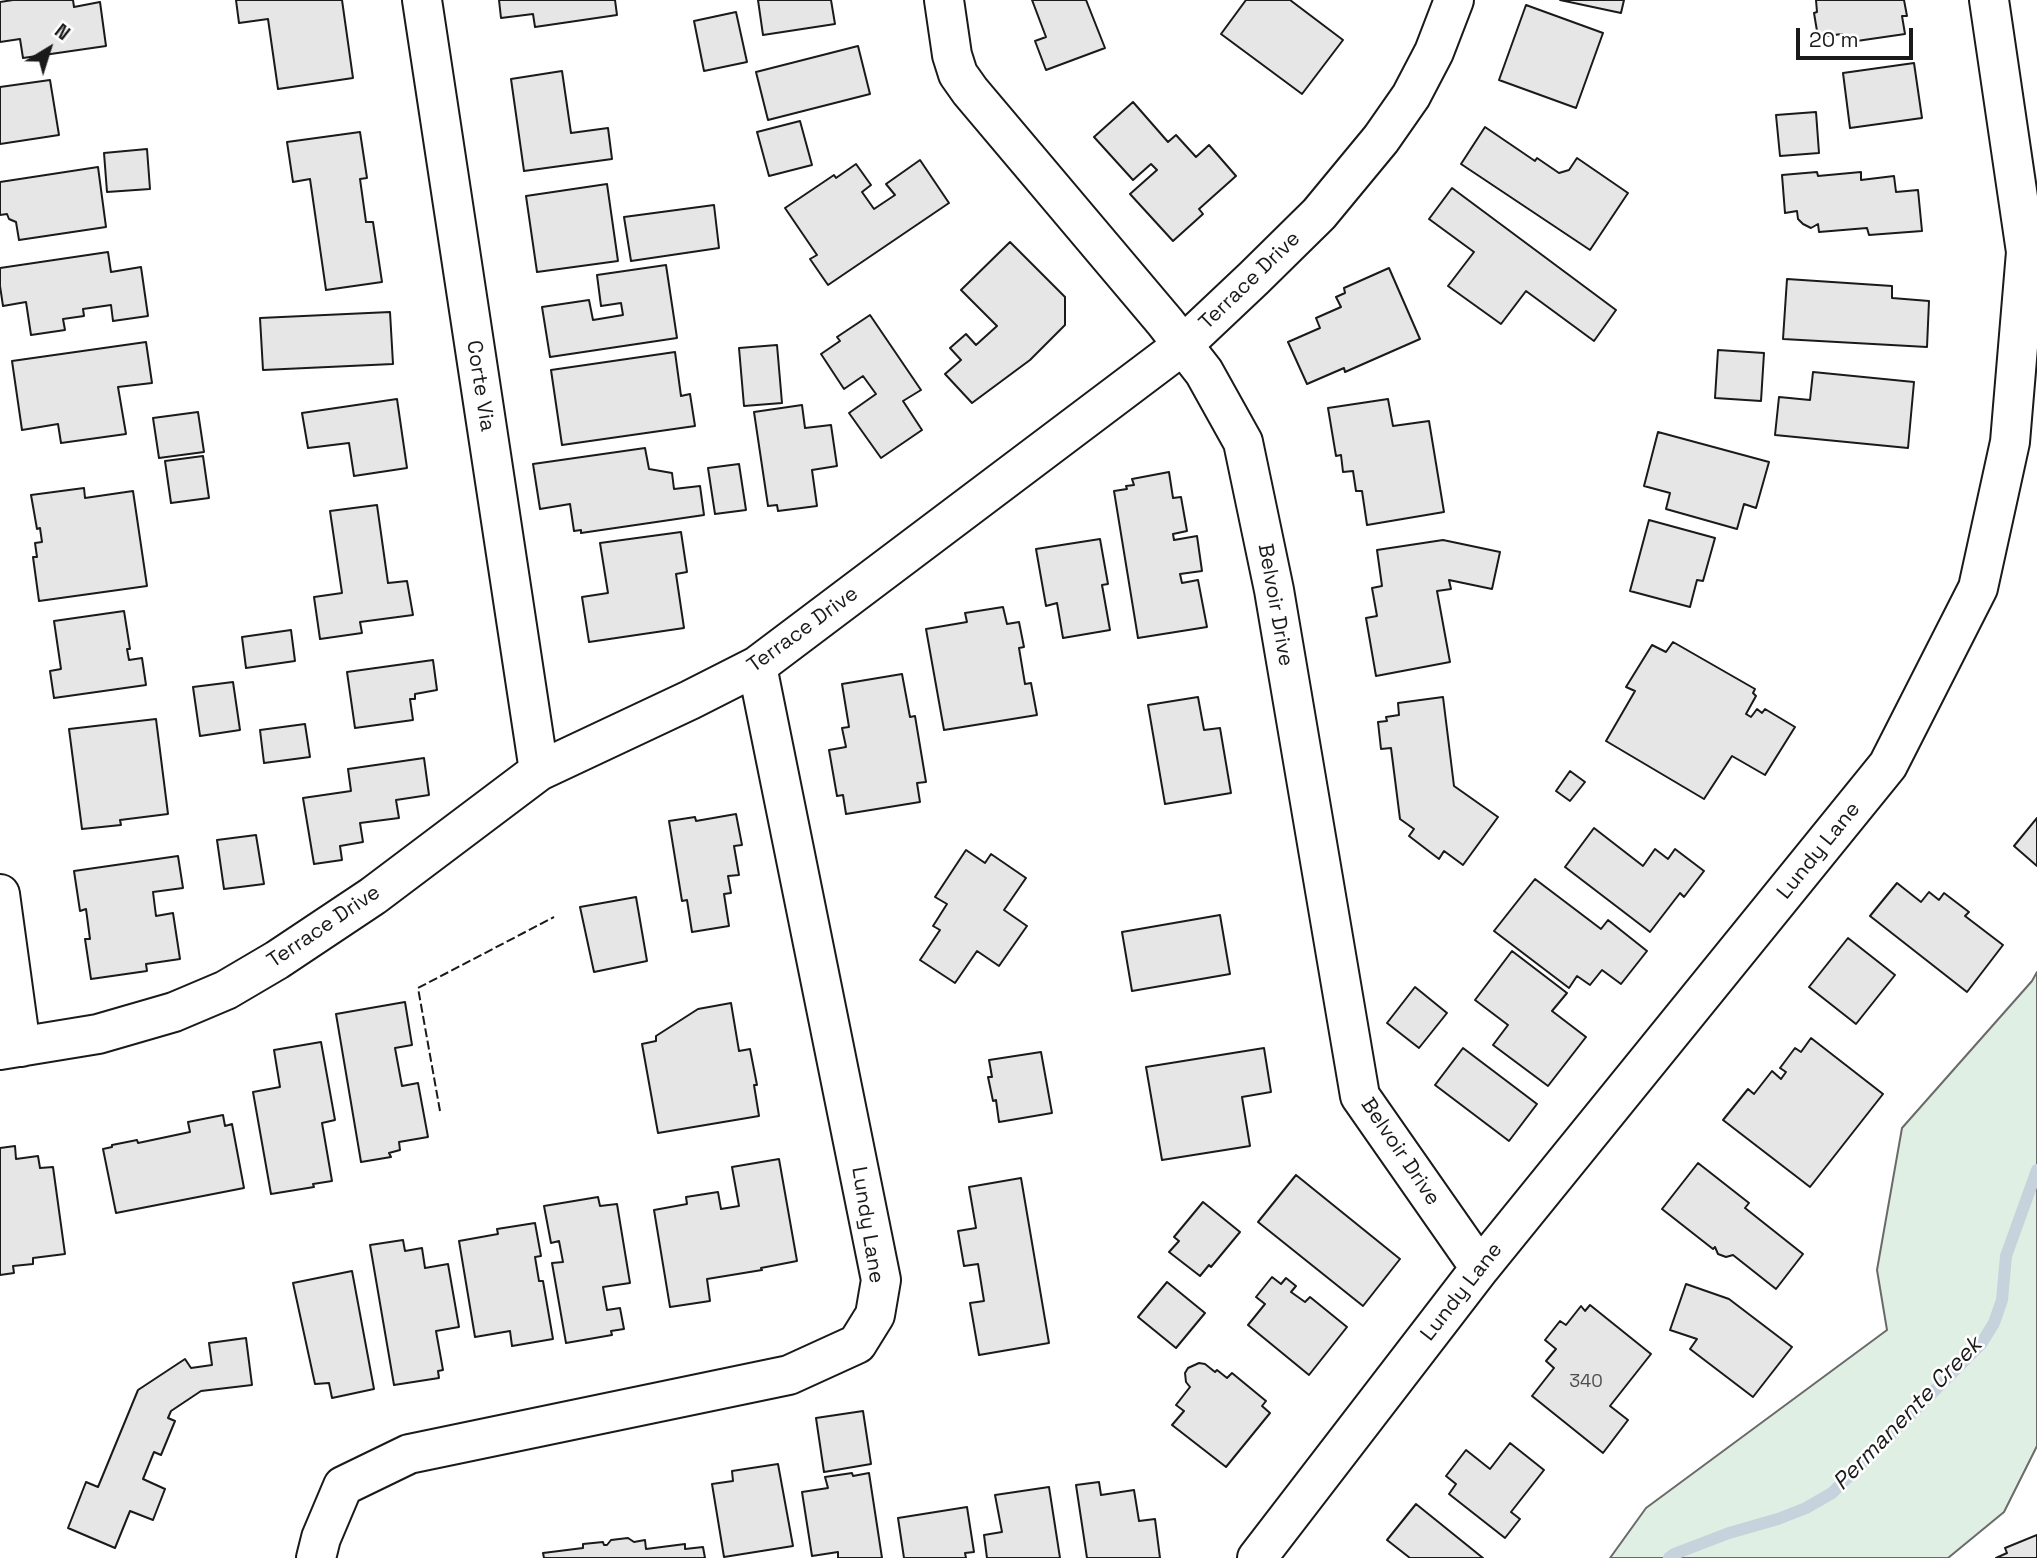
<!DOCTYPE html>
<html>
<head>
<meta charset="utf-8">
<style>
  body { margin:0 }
  #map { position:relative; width:2037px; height:1558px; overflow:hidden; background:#fff; font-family:"Space Grotesk",sans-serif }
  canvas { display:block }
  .north { position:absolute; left:14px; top:14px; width:70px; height:70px; -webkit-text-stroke:5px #fff; paint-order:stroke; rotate:38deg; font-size:19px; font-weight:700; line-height:28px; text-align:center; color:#1a1a1a }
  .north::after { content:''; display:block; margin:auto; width:24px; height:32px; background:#1a1a1a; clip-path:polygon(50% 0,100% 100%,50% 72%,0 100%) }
  .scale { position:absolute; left:1796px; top:28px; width:117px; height:32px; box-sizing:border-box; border:4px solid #1a1a1a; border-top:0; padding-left:9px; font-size:21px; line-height:24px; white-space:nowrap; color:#1a1a1a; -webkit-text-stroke:5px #fff; paint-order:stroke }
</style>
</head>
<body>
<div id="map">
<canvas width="2037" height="1558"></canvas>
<div class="north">N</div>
<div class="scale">20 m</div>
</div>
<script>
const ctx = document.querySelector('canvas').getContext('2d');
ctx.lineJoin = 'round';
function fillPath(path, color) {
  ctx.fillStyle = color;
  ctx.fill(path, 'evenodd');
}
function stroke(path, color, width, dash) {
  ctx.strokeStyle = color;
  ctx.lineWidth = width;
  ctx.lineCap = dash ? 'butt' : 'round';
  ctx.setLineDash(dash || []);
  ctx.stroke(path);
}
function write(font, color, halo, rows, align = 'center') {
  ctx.font = font + ' "Space Grotesk",sans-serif';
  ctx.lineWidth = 5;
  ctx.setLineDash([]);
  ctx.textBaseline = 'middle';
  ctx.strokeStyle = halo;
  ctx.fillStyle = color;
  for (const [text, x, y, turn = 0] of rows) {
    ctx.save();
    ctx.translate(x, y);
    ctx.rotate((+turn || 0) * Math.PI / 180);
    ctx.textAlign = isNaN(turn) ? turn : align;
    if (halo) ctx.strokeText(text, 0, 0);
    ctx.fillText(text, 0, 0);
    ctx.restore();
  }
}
const green = new Path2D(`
  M2037,972V1446L2004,1512L1948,1558H1610L1646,1508L1887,1330L1877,1270L1902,1128L2032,981Z`);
fillPath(green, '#e0efe3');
stroke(green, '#6a6a6a', 2);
stroke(new Path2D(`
  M1669,1558L1674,1554L1729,1533L1778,1519L1806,1508L1832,1493L1981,1344L1994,1323L2002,1300L2006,1256L2037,1170`), '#c6d2dc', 12);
const building = new Path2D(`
  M13,0H73L74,7L100,2L106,46L23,58L20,39L0,42V2Z
  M236,0H342L353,78L278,89L268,19L239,23Z
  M499,0H615L617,15L535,27L533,14L501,18Z
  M758,0H831L835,24L763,35Z
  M1032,0H1086L1105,48L1046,70L1035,41L1046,37Z
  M1246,0H1290L1343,40L1302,94L1221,34Z
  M1560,0H1624L1621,13Z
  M1816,0H1904L1907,16H1902L1905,34L1843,43L1842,34L1818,37L1814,13L1817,12Z
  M1526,5L1603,33L1576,108L1499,80Z
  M736,12L747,62L704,71L694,21Z
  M858,46L870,94L768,120L756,72Z
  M1914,63L1922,118L1850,128L1843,73Z
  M562,71L571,133L608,128L612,159L524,171L511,79Z
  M50,80L59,135L0,144V87Z
  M1133,102L1168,142L1176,135L1196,157L1209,145L1236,176L1199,209L1203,214L1173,241L1130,194L1157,170L1151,164L1133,180L1094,137Z
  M1816,112L1819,153L1780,156L1776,115Z
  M800,121L812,165L769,176L757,132Z
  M1485,127L1535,161L1537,158L1559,173L1569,170L1577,158L1628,193L1590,250L1461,164Z
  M360,132L367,178L360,179L366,222H373L382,282L326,290L310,179L293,182L287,142Z
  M147,149L150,189L107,192L104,153Z
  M920,160L949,203L828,285L810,259L817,255L785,208L834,175L836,178L856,164L871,185L862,192L874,209L895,195L886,184Z
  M98,167L106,227L19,240L16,222L9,219L7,214L0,215V182Z
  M1817,172L1818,176L1861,172V180L1894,176L1896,192L1918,190L1922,231L1869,235L1867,228L1819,232L1818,224L1811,228L1803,224L1798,219L1797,211L1785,213L1782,175Z
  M607,184L618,261L537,272L526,196Z
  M1452,188L1616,310L1594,341L1526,291L1501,324L1448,286L1474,252L1429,219Z
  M714,205L719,248L631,261L624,217Z
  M1010,242L1065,297V325L1030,360L972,403L945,374L961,360L950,348L966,334L976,345L997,326L961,290Z
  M108,252L111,272L141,267L148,316L113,321L111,305L83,309L84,316L63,319L65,330L31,335L26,302L3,306L0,286V268Z
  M666,265L677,338L550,357L542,307L589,300L593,320L623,315L621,303L601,306L597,275Z
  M1389,268L1420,339L1345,372L1344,368L1307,384L1288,342L1320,328L1316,318L1341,307L1336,297L1345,293L1344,288Z
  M1787,279L1892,286V298L1929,301L1927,347L1783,339Z
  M390,312L393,364L263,370L260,318Z
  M870,315L921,390L903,401L922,430L881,458L849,413L876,394L863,376L844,389L821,354L840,341L837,337Z
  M146,342L152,383L118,387L126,434L61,443L58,424L22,430L12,361Z
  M777,345L782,403L744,406L739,348Z
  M1718,350L1764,353L1761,401L1715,398Z
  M675,352L681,396L690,394L695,426L562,445L551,370Z
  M1813,372L1914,382L1908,448L1775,435L1779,397L1810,400Z
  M397,399L407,468L354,476L349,443L308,448L302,413Z
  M1388,399L1393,426L1429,421L1444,512L1367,525L1362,491H1356L1353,471L1343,472L1341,455L1336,456L1328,408Z
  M802,405L805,428L831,425L837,466L812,470L817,506L778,511L777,505L768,506L754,412Z
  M198,412L204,452L159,458L153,418Z
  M1658,432L1769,462L1756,508L1744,504L1737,529L1666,509L1670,493L1644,486Z
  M645,448L649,469L672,473L674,489L700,486L704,515L581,533V530L574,531L570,504L540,509L533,464Z
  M203,456L209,498L171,503L165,461Z
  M739,464L746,510L715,514L708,468Z
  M1169,472L1173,498L1181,497L1187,531L1173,534L1174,540L1197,536L1202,571L1180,574L1182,583L1198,580L1207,627L1138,638L1114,491L1127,489L1126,486L1134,485L1132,479Z
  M84,488L85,498L133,491L147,586L39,601L33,557H37L35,543L42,542L40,528L37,529L31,495Z
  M377,505L388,583L407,581L413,615L360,622L362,633L320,639L314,597L342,593L330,511Z
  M1649,520L1715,538L1703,581L1697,580L1690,607L1630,591Z
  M681,532L687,572L676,574L684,628L589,642L582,597L608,593L600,543Z
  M1100,539L1108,584L1102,585L1110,630L1063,638L1057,603L1046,606L1036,549Z
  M1443,540L1500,552L1492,589L1449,580L1451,589L1437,591L1450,662L1376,676L1366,618L1377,616L1372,588L1382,586L1377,550Z
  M1003,607L1007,624L1019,622L1024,647L1019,648L1025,684L1031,683L1037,715L944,730L926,629L967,622L965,613Z
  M124,611L130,649H127L129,660L142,658L146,685L54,698L50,671L61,669L54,621Z
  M291,630L295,661L246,668L242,637Z
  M1673,642L1755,689L1753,693L1756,696L1746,714L1751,717L1757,709L1762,713L1765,709L1795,727L1765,775L1732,756L1704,799L1606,741L1635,691L1626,687L1652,645L1666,652Z
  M433,660L437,690L415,694V699H410L413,720L355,728L347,672Z
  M902,674L910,717L915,716L926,782L917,783L920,802L846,814L843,795L837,796L829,750L846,747L842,728L849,727L842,684Z
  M233,682L240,730L200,736L193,687Z
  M1198,697L1204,730L1220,728L1231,793L1165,804L1148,705Z
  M1443,697L1454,786L1498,817L1463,865L1444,851L1439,859L1409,836L1414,829L1400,819L1391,748L1381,749L1378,722L1387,721L1386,717L1399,715L1398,703Z
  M156,719L168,814L120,820L121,825L82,829L69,729Z
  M305,724L310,757L264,763L260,730Z
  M424,758L429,795L396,800L399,818L360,823L363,842L340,846L342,860L314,864L303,798L351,791L348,769Z
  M1570,771L1585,782L1570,801L1556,791Z
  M736,814L742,845L734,846L739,875L728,876L731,893L724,894L729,926L692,932L687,900L682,901L669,821L695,817L696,821Z
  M2037,818V866L2014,846Z
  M1594,828L1643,866L1655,849L1668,859L1675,849L1704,871L1684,897L1680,893L1650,932L1565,867Z
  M256,835L264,884L224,889L217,840Z
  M966,850L985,863L991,854L1026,878L1004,910L1027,926L999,966L977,951L955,983L920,960L940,930L933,926L947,904L935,897Z
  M178,856L183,888L153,892L156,916L173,913L180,959L146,964L147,971L91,979L85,939H90L86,909L80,911L74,871Z
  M1535,879L1601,929L1608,920L1647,951L1621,984L1602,970L1590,985L1577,976L1569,988L1494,931Z
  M1897,883L1921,902L1929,892L1939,900L1944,893L1969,912L1965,916L2003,945L1967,992L1870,916Z
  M636,897L647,961L594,972L580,907Z
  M1220,915L1230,974L1132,991L1122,932Z
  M1848,938L1895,975L1856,1024L1809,987Z
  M1512,951L1567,993L1552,1011L1586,1037L1548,1086L1493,1045L1508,1025L1475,1000Z
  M1415,987L1447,1013L1419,1048L1387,1023Z
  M405,1002L412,1045L395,1048L402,1086L418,1083L428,1137L399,1142L400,1150L389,1153L391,1157L361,1162L336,1014Z
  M731,1003L739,1051L750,1049L757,1085H754L759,1116L658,1133L642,1044L656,1041V1036L698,1009Z
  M1811,1038L1883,1094L1810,1187L1723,1120L1748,1089L1754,1094L1772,1071L1781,1079L1786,1072L1780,1068L1795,1048L1801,1052Z
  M321,1042L335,1120L322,1123L332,1181L313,1184L314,1187L271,1194L253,1092L280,1087L274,1050Z
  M1264,1048L1271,1092L1242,1097L1250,1146L1162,1160L1146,1067Z
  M1463,1048L1537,1104L1509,1141L1435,1085Z
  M1041,1052L1052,1113L999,1122L996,1100L993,1101L988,1077H992L989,1060Z
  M223,1115L225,1126L232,1124L244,1188L116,1213L103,1149L112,1147V1145L137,1140L138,1143L190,1132L188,1122Z
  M15,1146L16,1159L38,1156L40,1168L53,1167L65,1254L33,1258V1264L13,1266L14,1273L0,1275V1148Z
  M779,1159L797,1261L761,1268L762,1270L707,1279L710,1301L670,1307L654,1210L687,1204L686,1197L718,1192L721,1209L739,1206L732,1167Z
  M1698,1163L1749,1203L1745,1208L1803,1254L1776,1289L1733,1255L1726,1257L1718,1254L1715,1247L1713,1249L1662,1209Z
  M1296,1175L1400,1259L1363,1306L1258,1222Z
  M1021,1178L1049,1343L979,1355L970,1303L984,1301L978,1264L964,1266L958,1231L976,1228L969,1187Z
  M598,1197L600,1206L617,1204L630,1283L603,1287L607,1310L620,1308L624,1329L611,1331L612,1335L566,1343L552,1263L563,1262L559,1241L551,1243L544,1206Z
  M1203,1202L1240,1232L1211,1267L1209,1265L1200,1276L1169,1252L1179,1241L1174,1237Z
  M535,1223L541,1256L535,1257L539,1281H543L553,1339L512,1346L510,1331L475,1337L459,1241L498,1234L497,1229Z
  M403,1240L405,1251L422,1248L425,1268L448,1264L459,1327L436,1331L443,1370L438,1371L439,1378L394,1385L370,1245Z
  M352,1271L374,1389L332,1398L329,1383L315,1384L293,1283Z
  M1272,1277L1281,1284L1286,1278L1296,1286L1291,1292L1305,1302L1310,1297L1347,1327L1309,1375L1248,1325L1265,1304L1256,1297Z
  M1167,1282L1205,1313L1176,1348L1138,1317Z
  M1686,1284L1729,1299L1792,1347L1753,1397L1690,1349L1697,1339L1670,1330Z
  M1590,1305L1651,1354L1610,1406L1628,1420L1603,1453L1532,1396L1554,1368L1546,1361L1556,1349L1545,1340L1560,1321L1566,1325L1581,1306L1585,1311Z
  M246,1338L252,1385L201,1391L171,1411L168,1418L175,1421L161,1455L154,1452L143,1479L165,1489L153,1520L130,1511L115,1548L68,1528L86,1482L98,1487L138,1390L185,1359L191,1368L212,1365L209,1343Z
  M1199,1363L1205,1364L1215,1372L1217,1370L1227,1378L1232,1373L1266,1401L1262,1406L1270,1413L1226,1467L1172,1425L1184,1411L1176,1405L1190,1387L1186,1382L1185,1373L1188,1368Z
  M863,1411L871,1464L824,1472L816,1418Z
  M1510,1443L1544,1470L1511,1512L1520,1519L1505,1538L1449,1494L1456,1484L1446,1476L1466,1450L1490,1469Z
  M778,1464L793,1546L724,1557L712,1484L733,1481L732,1471Z
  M852,1473L853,1476L869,1473L882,1558H838V1552L812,1556L802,1492L828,1488L825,1477Z
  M1099,1482L1101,1495L1134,1490L1139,1521L1155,1519L1160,1558H1087L1076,1485Z
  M1049,1487L1060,1558H987L984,1535L1002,1532L995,1495Z
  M1416,1504L1483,1558H1410L1387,1540Z
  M967,1507L974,1552L965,1553L966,1558H904L898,1518Z
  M2037,1535V1558H1996L2007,1553L2005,1548Z
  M628,1538L634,1542L645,1540L646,1549L685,1544V1549L703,1547L705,1558H544L543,1553L583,1548V1544L603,1542L604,1545H607L611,1540Z`);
fillPath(building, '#e6e6e6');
stroke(building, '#1a1a1a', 2);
const minor = new Path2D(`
  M422,0L539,771
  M944,0L952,55L958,74L970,91L1165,322L1204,372L1243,442L1274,590L1360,1096L1480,1268
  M0,894L21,1047
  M0,1050L98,1034L174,1012L226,990L277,960L373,896L539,771L690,700L757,666L1183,345L1254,278L1319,214L1381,139L1411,96L1434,52L1454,0
  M316,1558L321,1538L343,1486L409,1454L789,1375L857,1344L875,1315L881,1280L757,666
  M1257,1558L1480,1268L1888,765L1978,588L2010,442L2026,252L1989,0`);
stroke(minor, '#1a1a1a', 42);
stroke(minor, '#fff', 38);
stroke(new Path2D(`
  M440,1111L418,988L554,917`), '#1a1a1a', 2, [9, 3.5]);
write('18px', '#4d4d4d', null, [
  ["340",1586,1382]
]);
write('21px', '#1a1a1a', '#fff', [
  ["Terrace Drive",1250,281,-44],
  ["Corte Via",480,386,81],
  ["Belvoir Drive",1275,605,80],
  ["Terrace Drive",803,630,-36],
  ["Lundy Lane",1819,851,-51],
  ["Terrace Drive",324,927,-34],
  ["Belvoir Drive",1400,1152,56],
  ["Lundy Lane",867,1225,81],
  ["Lundy Lane",1462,1292,-52]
]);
write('italic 23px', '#1a1a1a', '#fff', [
  ["Permanente Creek",1908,1414,-46]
]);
</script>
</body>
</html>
